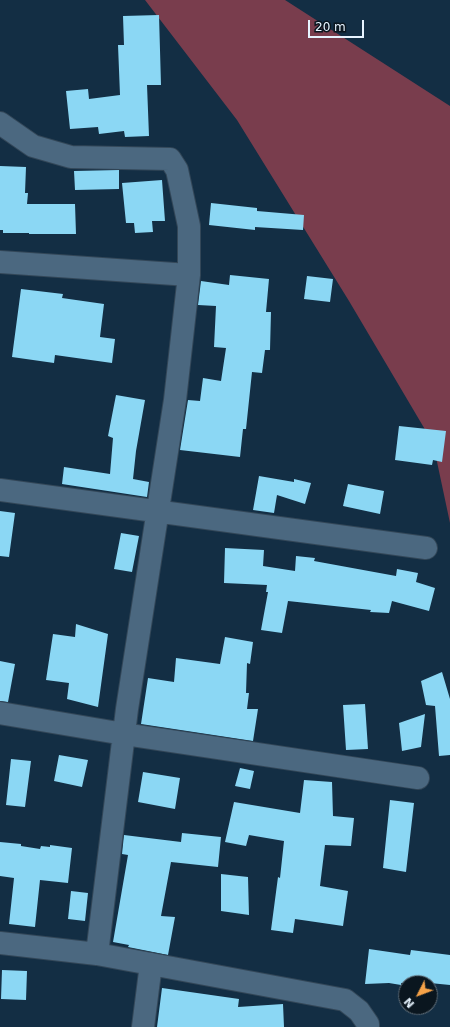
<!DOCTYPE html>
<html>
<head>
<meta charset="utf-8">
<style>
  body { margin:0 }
  #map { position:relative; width:450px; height:1027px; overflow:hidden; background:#132e44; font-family:"DejaVu Sans",sans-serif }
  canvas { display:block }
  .north { position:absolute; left:398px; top:975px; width:40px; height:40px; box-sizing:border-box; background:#0a161f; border:1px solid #626f79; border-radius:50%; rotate:228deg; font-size:11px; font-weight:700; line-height:16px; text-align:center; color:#e7f4ff }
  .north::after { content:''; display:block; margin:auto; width:14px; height:18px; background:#f6a248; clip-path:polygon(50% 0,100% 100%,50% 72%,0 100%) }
  .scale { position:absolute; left:308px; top:20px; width:56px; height:18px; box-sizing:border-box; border:2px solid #e7f4ff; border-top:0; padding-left:5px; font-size:12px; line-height:14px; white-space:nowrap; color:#e7f4ff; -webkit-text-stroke:3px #0a161f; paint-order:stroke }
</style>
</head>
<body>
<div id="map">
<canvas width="450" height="1027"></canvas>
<div class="north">N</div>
<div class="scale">20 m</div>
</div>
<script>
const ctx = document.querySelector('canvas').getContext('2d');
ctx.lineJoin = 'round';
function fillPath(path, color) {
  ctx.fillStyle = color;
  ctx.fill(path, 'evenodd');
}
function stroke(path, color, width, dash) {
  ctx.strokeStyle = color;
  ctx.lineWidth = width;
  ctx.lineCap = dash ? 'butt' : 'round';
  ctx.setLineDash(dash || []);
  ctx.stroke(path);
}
fillPath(new Path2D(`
  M145,0H285L450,106V523L433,443L349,301L237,120Z`), '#793d4d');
fillPath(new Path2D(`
  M159,15L161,85H147L149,136L125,137L124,131L99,134L98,127L70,129L66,91L88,89L89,99L120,95L118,45H124L123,16Z
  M0,166L26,167L25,193H28L27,204H75L76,234H29V233H3V230H0Z
  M119,170V189L75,190L74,171Z
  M162,180L165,221H152L153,232L135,233L134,223H126L122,183Z
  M211,203L257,208V211L304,215L303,230L255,227V230L209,225Z
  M230,275L269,279L266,312H271L270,350H265L262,373L252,372L246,429H243L240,457L180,450L188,400L200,401L203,378L221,381L226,348L214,347L216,306L198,305L201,281L229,285Z
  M307,276L333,279L330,302L304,299Z
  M21,289L63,294L62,298L104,304L100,337L115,339L112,363L55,355L54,363L12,357Z
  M116,395L145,400L136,451L133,479L149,482L147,497L62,484L64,467L110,474L113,438L108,436Z
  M399,426L446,431L442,462L433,460L432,465L395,460Z
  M259,476L294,482V479L311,483L305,504L277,495L274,513L253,510Z
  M348,484L384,491L380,514L343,506Z
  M0,511L15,513L9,557L0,556Z
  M121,533L139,536L132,572L114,569Z
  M225,548L264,550L263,566L295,571L296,556L315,558L314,561L396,576L397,569L418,573L416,582L435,588L429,611L392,601L389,613L370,612L371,610L288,601L282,633L261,630L268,592H266L267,585L224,583Z
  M76,624L108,634L98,707L67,699L69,683L46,680L53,634L75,637Z
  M225,637L253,642L250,664L247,663L246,693H249L247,709H258L253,741L141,724L148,678L174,682L176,658L220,664Z
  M0,661L15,664L8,702L0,701Z
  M442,672L450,699V755L439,756L435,706L426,705L421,681Z
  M365,704L368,749L346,750L343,705Z
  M425,714L421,747L402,751L399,723Z
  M59,755L88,760L82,787L54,781Z
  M11,759L31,761L25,807L6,805Z
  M240,768L254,771L250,789L235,786Z
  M143,772L180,778L175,809L138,802Z
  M304,780L332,782L333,816L354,818L351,846L325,845L320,886L348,891L343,926L295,919L293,933L271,930L278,877L280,878L284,841L249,835L246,846L225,842L234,802L300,813Z
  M390,800L414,803L406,872L383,868Z
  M182,833L221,837L218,867L171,862L161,916L175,917L168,955L128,947L129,945L113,942L128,855L122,854L124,835L181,842Z
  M0,842L21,844V846L40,849L41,846L50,847V845L72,848L68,883L40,880L35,927L9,924L14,878L0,876Z
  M221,874L248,877L249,915L221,911Z
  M71,891L88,893L85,921L68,919Z
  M369,949L410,955L411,950L450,955V985L430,983H401V985L389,983L365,984Z
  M2,970L27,971L26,1000L1,999Z
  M162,988L239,999L238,1007L283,1004L284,1027H157Z`), '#8bd7f4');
const minor = new Path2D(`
  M0,123L33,146L71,157L170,159L177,170L189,226V275L175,400L127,709L97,954
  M0,262L189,275
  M0,490L426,548
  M0,713L124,734L418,778
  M0,943L97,954L345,1000L359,1011L368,1024V1027
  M143,1027L151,964`);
stroke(minor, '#334758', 24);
stroke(minor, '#4b6880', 22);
</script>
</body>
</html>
